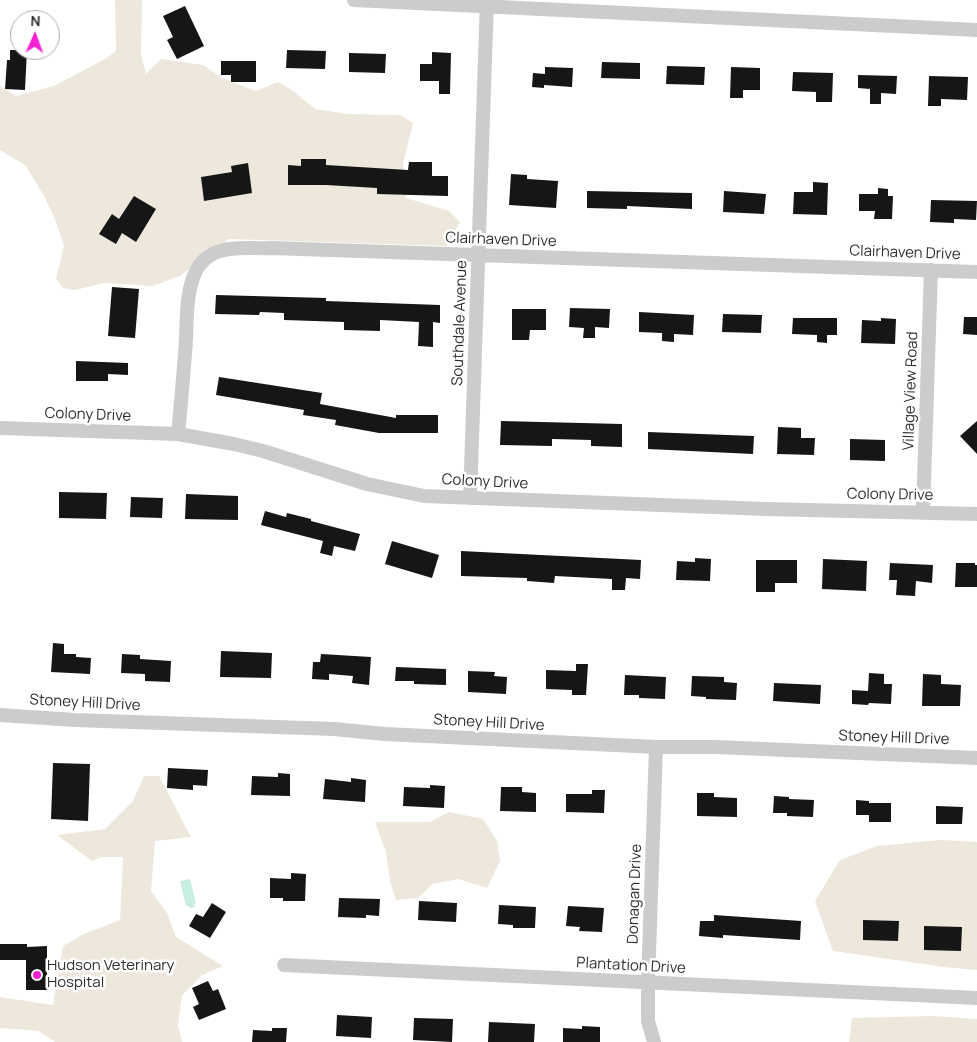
<!DOCTYPE html>
<html>
<head>
<meta charset="utf-8">
<style>
  body { margin:0 }
  #map { position:relative; width:977px; height:1042px; overflow:hidden; background:#fff; font-family:Manrope,sans-serif }
  canvas { display:block }
  .north { position:absolute; left:10px; top:10px; width:50px; height:50px; box-sizing:border-box; background:#fff; border:1px solid #acacac; border-radius:50%; rotate:2deg; font-size:14px; font-weight:700; line-height:20px; text-align:center; color:#2f2f2f }
  .north::after { content:''; display:block; margin:auto; width:18px; height:22px; background:#f721d4; clip-path:polygon(50% 0,100% 100%,50% 72%,0 100%) }
</style>
</head>
<body>
<div id="map">
<canvas width="977" height="1042"></canvas>
<div class="north">N</div>
</div>
<script>
const ctx = document.querySelector('canvas').getContext('2d');
ctx.lineJoin = 'round';
function fillPath(path, color) {
  ctx.fillStyle = color;
  ctx.fill(path, 'evenodd');
}
function stroke(path, color, width, dash) {
  ctx.strokeStyle = color;
  ctx.lineWidth = width;
  ctx.lineCap = dash ? 'butt' : 'round';
  ctx.setLineDash(dash || []);
  ctx.stroke(path);
}
function write(font, color, halo, rows, align = 'center') {
  ctx.font = font + ' Manrope,sans-serif';
  ctx.lineWidth = 5;
  ctx.setLineDash([]);
  ctx.textBaseline = 'middle';
  ctx.strokeStyle = halo;
  ctx.fillStyle = color;
  for (const [text, x, y, turn = 0] of rows) {
    ctx.save();
    ctx.translate(x, y);
    ctx.rotate((+turn || 0) * Math.PI / 180);
    ctx.textAlign = isNaN(turn) ? turn : align;
    if (halo) ctx.strokeText(text, 0, 0);
    ctx.fillText(text, 0, 0);
    ctx.restore();
  }
}
fillPath(new Path2D(`
  M115,0H142L141,55L146,74L161,59L203,65L222,78L256,91L278,82L292,90L315,109L348,114L400,115L413,123L403,164L406,198L449,211L460,222L447,246L229,239L180,276L153,286L105,283L75,290L63,288L56,279L64,246L55,219L43,194L25,165L0,150V86L16,96L54,86L105,59L116,51Z
  M144,776H159L191,837L155,841L151,891L167,913L176,937L223,966L202,975L182,995L178,1025L182,1042H55L39,1031L0,1028V997L53,1005L63,946L84,934L120,920L123,857H101L92,861L57,835L105,829L133,801Z
  M449,812L483,819L497,841L500,861L487,888L458,879L433,884L418,898L396,900L390,881L386,852L375,822H430Z
  M941,840L977,842V970L944,967L833,951L815,901L840,860L877,846Z
  M933,1016L977,1019V1042H849L852,1018Z`), '#eee8dc');
fillPath(new Path2D(`
  M190,879L196,903L194,904L195,907L189,908L188,905L186,906L180,881Z`), '#c6efe0');
fillPath(new Path2D(`
  M185,6L204,46L177,59L167,40L173,37L163,16Z
  M10,50H27L25,90L5,89L7,60H10Z
  M287,50L326,51L325,69L286,68Z
  M432,52L451,53L450,94H439V81H420V64H432Z
  M349,53L386,54L385,73L349,72Z
  M221,61H256V82H231V75H221Z
  M602,62L640,63V79L601,78Z
  M667,66L705,67L704,85L666,84Z
  M545,67L573,68L572,87L544,85V88L532,87L533,73L545,74Z
  M731,67L760,68V90H743V98H730Z
  M793,72L833,73L832,102H816V92L792,91Z
  M858,75L897,76L896,94L881,93V104H870V89L858,88Z
  M929,76L968,77L967,100L941,99V106H928Z
  M301,159H326V165L408,170L409,162H432V176H448V196L377,194V188L326,185H288V165L301,166Z
  M248,163L252,193L204,201L201,177L232,172L231,166Z
  M511,174L527,175V179L558,181L556,208L509,205Z
  M813,182L828,183L827,215L793,214L794,192H813Z
  M878,188L888,189V196H893L892,219H874L875,211H859V194H878Z
  M587,191L692,193V209L627,206V209L587,208Z
  M724,191L766,194L764,214L723,212Z
  M134,196L156,209L136,242L122,233L116,244L99,234L112,214L119,219Z
  M931,200L977,201L976,220L954,219V223L930,222Z
  M112,287L139,289L135,338L108,336Z
  M216,295L326,298V301L440,305V323L433,322V347L418,346L419,322L380,320V331L344,330V322L284,320V313L260,312L259,315L215,314Z
  M570,308L610,309L609,328L595,327V338H583L584,328L569,327Z
  M512,309H546V330H530L529,340H512Z
  M639,312L694,315L693,335L674,334V342L662,341V333L639,332Z
  M723,314L762,315L761,333L722,332Z
  M964,317H977V335L963,334Z
  M793,318H837V335H827V343L817,342V335L792,334Z
  M881,318L896,319L895,344L861,343L862,320L881,321Z
  M76,361L128,363V375L108,374V381H76Z
  M219,377L322,393L320,404L396,418V415H438V433H379L335,425L336,420L303,415L304,410L216,395Z
  M501,421L622,424V447L591,446V440L552,439V446L500,445Z
  M977,421V454L960,436Z
  M778,427L801,428V438H815L814,455L777,454Z
  M648,432L754,436L753,454L648,449Z
  M850,439L885,440V461L850,460Z
  M59,492L107,493L106,519L59,518Z
  M186,494L238,496V520L185,519Z
  M131,497L163,498L162,518L130,517Z
  M265,511L286,517L287,513L311,519V521L360,534L355,551L334,546L332,556L320,553L323,541L261,525Z
  M392,541L439,555L432,578L385,564Z
  M461,551L641,560L640,579L626,578L625,590H612V579L555,576L554,583L527,581V578L461,576Z
  M695,558L711,559L710,581L676,580L677,561L695,562Z
  M823,559L867,561L866,591L822,589Z
  M756,560H797V583H775V592H756Z
  M890,563L933,565L932,583L916,581L915,596L896,595L897,580H889Z
  M956,563H975V565H977V587H955Z
  M53,643L64,644V654H76V657L91,658L90,674L51,672Z
  M221,651L272,653L271,678L220,677Z
  M122,654L140,655V659L171,661L170,682L145,681V674L121,673Z
  M321,654L371,657L369,685L352,683L353,676L329,674V680L312,679L313,662H320Z
  M576,664H588L586,695H572V690L546,689V670L576,671Z
  M396,667L446,669V685L414,684V681H395Z
  M468,671L495,672L494,676L507,677L506,694L468,692Z
  M869,673L884,674V684H892L891,704L869,703L868,705L852,704V690L868,691Z
  M923,674L941,675V684L961,685L960,706H922Z
  M625,675L666,677L665,699L639,698V695H624Z
  M692,676L724,677V682L737,683L736,700L706,699V697L691,696Z
  M774,683L821,685L820,704L773,701Z
  M53,763L90,764L88,821L51,819Z
  M168,768L208,770L207,786L193,785V790L167,788Z
  M278,773L290,774V796L251,795L252,776L278,777Z
  M351,778L366,780L365,802L323,799L325,779L351,782Z
  M430,785L445,786L444,808L403,806L404,787L430,788Z
  M501,787H522V792L536,793V812L500,811Z
  M592,790H605L604,813L566,812V794H592Z
  M697,793H714V797L737,798V817L697,816Z
  M774,796L789,797V799L814,800L813,817L787,816V813H773Z
  M856,800L869,801V803H891V822H869V815H856Z
  M936,806L963,807L962,824H936Z
  M291,873L306,874L305,901H283V898H270V878L291,879Z
  M339,898L380,899L379,916L366,915V918L338,917Z
  M419,901L457,903L456,922L418,920Z
  M212,903L226,912L210,938L189,926L196,914L203,917Z
  M499,905L536,907L535,928H513V925L498,924Z
  M568,906L604,908L602,932L579,931L580,927L566,926Z
  M714,915L801,921L800,940L723,935V938L699,936L700,921H714Z
  M863,920L899,921L898,941L863,940Z
  M924,926L962,927L961,951L924,950Z
  M0,944H27V947L47,946V990H26V960H0Z
  M208,981L213,991L218,989L226,1009L199,1020L193,1007L199,1004L192,988Z
  M337,1015L372,1017L371,1038L336,1036Z
  M414,1018L453,1019L452,1042L413,1040Z
  M489,1022L535,1024L534,1042H488Z
  M582,1026L600,1027V1042H563V1028L582,1029Z
  M272,1028H287L286,1042H252L253,1030L272,1031Z`), '#161616');
stroke(new Path2D(`
  M354,0L977,30
  M0,428L178,434L234,444L263,451L367,484L424,496L766,509L977,514
  M178,434C181,402 184,371 186,339C187,319 186,298 193,278C196,269 202,260 211,255C226,245 253,249 271,248L977,272
  M470,498L487,0
  M923,512L931,270
  M0,715L75,720L334,729L385,734L656,747H715L977,758
  M284,965L977,998
  M654,1042L648,1021V983L656,747`), '#ccc', 14);
for (const [x, y, r, color] of [
  [37,975,5,"#f721d4"]
]) {
  const dot = new Path2D();
  dot.arc(x, y, r, 0, 2 * Math.PI);
  ctx.fillStyle = color;
  ctx.fill(dot);
  stroke(dot, '#fff', 2);
}
write('15px', '#2f2f2f', '#fff', [
  ["Clairhaven Drive",501,240,2],
  ["Clairhaven Drive",905,253,2],
  ["Southdale Avenue",460,323,-88],
  ["Village View Road",911,391,-88],
  ["Colony Drive",88,415,2],
  ["Colony Drive",485,482,3],
  ["Colony Drive",890,495,1],
  ["Stoney Hill Drive",85,703,3],
  ["Stoney Hill Drive",489,723,3],
  ["Stoney Hill Drive",894,738,2],
  ["Donagan Drive",635,894,-88],
  ["Plantation Drive",631,966,3]
]);
write('15px', '#2f2f2f', '#fff', [
  ["Hudson Veterinary",47,966],
  ["Hospital",47,983]
], 'left');
</script>
</body>
</html>
